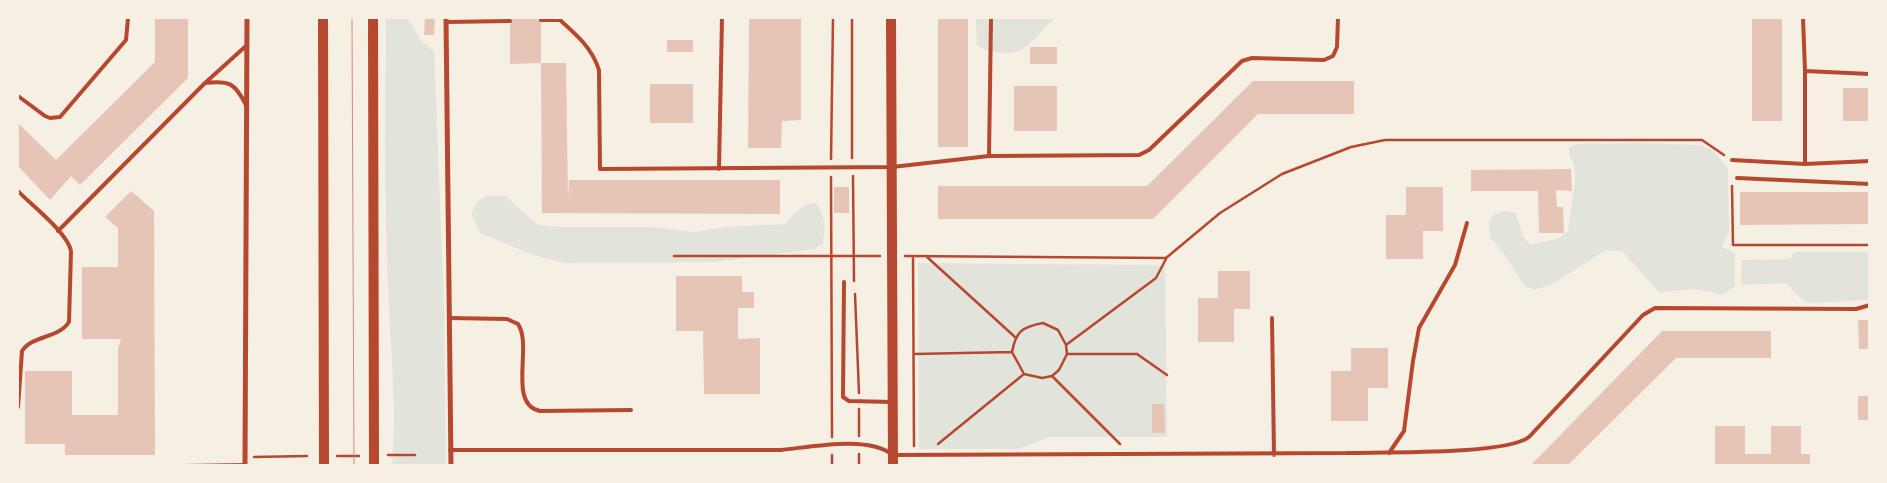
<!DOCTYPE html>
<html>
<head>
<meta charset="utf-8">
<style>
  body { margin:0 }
  #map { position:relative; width:1887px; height:483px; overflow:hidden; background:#f6efe4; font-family:"Work Sans",sans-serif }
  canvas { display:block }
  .frame { position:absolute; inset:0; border:19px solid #f6efe4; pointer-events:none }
</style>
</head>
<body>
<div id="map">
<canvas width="1887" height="483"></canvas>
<div class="frame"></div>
</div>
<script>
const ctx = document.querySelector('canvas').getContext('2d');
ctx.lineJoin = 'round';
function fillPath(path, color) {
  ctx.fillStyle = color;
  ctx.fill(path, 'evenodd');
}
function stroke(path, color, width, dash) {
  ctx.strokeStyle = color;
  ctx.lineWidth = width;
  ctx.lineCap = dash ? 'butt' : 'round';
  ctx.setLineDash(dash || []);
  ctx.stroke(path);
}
fillPath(new Path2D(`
  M386,18H408L422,42L434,51L444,306L446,465H392C397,405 390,344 388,283C384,195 385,106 386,18Z
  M976,18H1055C1047,25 1029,47 1021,50C1008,56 988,53 977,45Z
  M1638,143L1700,145L1714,151L1728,168L1729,231L1722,247L1735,253V286L1723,295L1696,289L1659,292L1622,251L1606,250L1551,285L1534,290L1524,285L1505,255L1490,238L1489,223L1494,214L1506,211L1516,213L1523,236L1530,245L1560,238L1568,231L1575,181L1574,164L1569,154V148L1576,144Z
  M487,196H505L538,225L561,227H652L694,232L725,227L785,224C794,215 802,203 816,203C826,217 825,228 823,243L815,249L714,262L565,263L533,255L480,233L471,213L479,200Z
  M1794,252H1869V300L1811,303C1799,299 1794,293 1787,283L1741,285L1742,260L1790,259Z
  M918,263L1165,265L1167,437H1049L1019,449H919Z`), '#e2e4dc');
fillPath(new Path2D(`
  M155,18H188V78L80,185L71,176L50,200L18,166V123L56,160L155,62Z
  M425,18H435L434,35H424Z
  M510,18H541V63L510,64Z
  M749,18H801V120L782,121L781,148H748Z
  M938,18H968V147H938Z
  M1752,18H1782V121H1752Z
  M667,40H693V52H667Z
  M1030,47H1057V64H1030Z
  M541,63H566L568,199L569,180H780V214L542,213Z
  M1253,81H1354V114H1258L1153,219H938V186H1147Z
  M650,84H693V123H650Z
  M1014,86H1057V131H1014Z
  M1843,88H1870V121H1843Z
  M1571,169L1572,191L1556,190L1557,207H1563L1564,233H1539L1538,191H1471V170Z
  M834,187H849V213H834Z
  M1406,187H1443V231H1423V259H1386V215H1406Z
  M131,191L154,211L155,455H65V444H25V371H72V415H118V349L121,339H82V267H118V228L105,217Z
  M1740,192H1870V224L1740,225Z
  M1218,271H1250V309H1234V342H1198V298H1218Z
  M676,276H742V292H754V308H738V339L760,338V394H704L703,331H676Z
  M1858,320H1870V349H1859Z
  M1662,331H1771V358H1676L1567,466H1530Z
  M1351,348H1388V388H1368V421H1331V371H1351Z
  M1858,396H1870V420H1858Z
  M1152,404H1164L1165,433H1152Z
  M1715,426H1745V454H1771V426H1801V454H1810V466H1715Z`), '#e6c5b7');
stroke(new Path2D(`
  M852,18V158
  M831,159L833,18
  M853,176L854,281
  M831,177L832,437
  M1732,186L1733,245H1870
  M674,256H880
  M905,256L1166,258L1220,213L1282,174L1351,147L1385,140H1702L1724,155
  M913,256L914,446
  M927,257L1015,337
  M855,294L859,393
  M1043,323L1058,330L1066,345L1067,354L1059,370L1052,376L1042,378L1024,374L1012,352C1016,331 1022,327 1043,323Z
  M1066,345L1156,278L1166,259
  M914,354L1012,352
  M1067,354H1137L1167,375
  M1052,376L1120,444
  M859,409V436
  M938,444L1024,374
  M388,455H415
  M832,455V466
  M337,456H359
  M254,457L307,456
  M859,466V454`), '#b5482f', 2.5);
stroke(new Path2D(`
  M561,18L560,20C577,35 592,48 599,70L600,169L892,167L989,156L1139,155L1149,150L1242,61L1252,58L1324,60L1333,56L1337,47L1338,18
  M1803,18L1805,71L1870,74
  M541,20H560
  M446,22L510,21
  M1805,71V164
  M205,83C229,80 235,83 246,105
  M18,96L45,116L50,118L60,117L126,40L128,18
  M989,156L991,18
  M1732,160L1805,164L1870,161
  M719,169L722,18
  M1737,178L1870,184
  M18,191C31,205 68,233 71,251L69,322C58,339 32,335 22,351L18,407
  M58,231L205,83L247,45
  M844,282L843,397L849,401L893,402
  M449,318L507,319L518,324C533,346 507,404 540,411L631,410
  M1272,318L1274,455
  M450,450H781C812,447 868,435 893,455C1044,453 1195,455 1346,453C1381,452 1506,455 1529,437L1643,315L1655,308L1856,309L1870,305
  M1389,453L1404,431L1413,361L1419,328L1455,265L1467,223
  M182,466L245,465`), '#b5482f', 4);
stroke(new Path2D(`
  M446,18L451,466
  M245,466L247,18`), '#b5482f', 5);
stroke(new Path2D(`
  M323,18L324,466
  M373,18L374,466
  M891,18L893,466`), '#b5482f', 10);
stroke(new Path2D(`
  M352,18L354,466`), '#cf8b77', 1);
</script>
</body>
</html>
